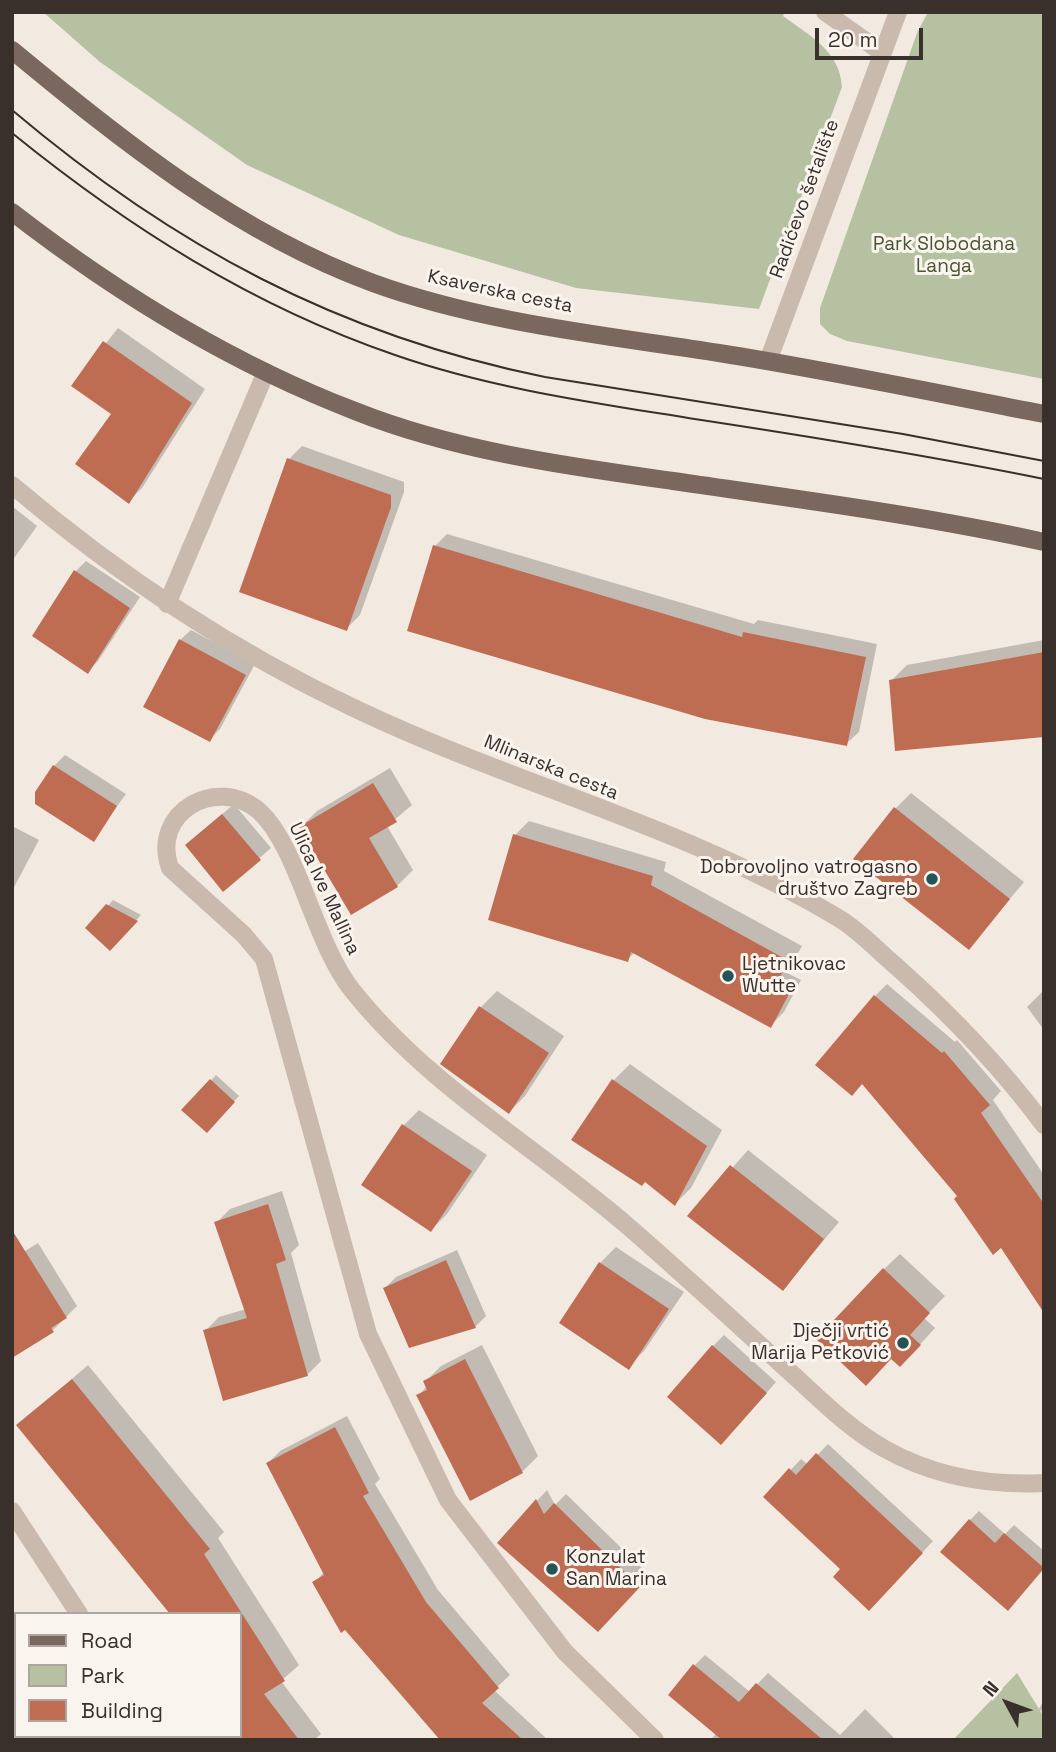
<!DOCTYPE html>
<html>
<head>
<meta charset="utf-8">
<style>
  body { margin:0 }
  #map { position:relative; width:1056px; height:1752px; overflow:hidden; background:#f2eae1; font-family:"Space Grotesk",sans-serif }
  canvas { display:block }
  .frame { position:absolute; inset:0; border:14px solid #39302c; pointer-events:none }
  .legend { position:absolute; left:14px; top:1612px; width:228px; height:126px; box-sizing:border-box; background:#faf4ee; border:2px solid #ada6a0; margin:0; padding:9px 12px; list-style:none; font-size:21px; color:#39302c }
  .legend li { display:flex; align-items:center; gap:14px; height:35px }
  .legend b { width:35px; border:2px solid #ada6a0 }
  .north { position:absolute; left:972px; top:1668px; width:70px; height:70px; -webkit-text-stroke:5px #faf4ee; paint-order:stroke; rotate:311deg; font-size:19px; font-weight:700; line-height:28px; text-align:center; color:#39302c }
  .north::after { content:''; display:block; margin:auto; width:24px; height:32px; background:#39302c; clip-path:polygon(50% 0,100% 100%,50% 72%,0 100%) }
  .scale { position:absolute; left:815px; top:28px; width:108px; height:32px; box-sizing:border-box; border:4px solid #39302c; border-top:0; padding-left:9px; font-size:21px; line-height:24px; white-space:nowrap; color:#39302c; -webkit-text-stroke:5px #faf4ee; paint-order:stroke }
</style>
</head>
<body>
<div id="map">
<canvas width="1056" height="1752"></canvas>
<div class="frame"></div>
<ul class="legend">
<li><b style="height:9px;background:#7a675e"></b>Road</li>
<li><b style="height:19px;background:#b6c1a2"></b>Park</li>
<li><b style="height:19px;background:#be6d53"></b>Building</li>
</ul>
<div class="north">N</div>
<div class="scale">20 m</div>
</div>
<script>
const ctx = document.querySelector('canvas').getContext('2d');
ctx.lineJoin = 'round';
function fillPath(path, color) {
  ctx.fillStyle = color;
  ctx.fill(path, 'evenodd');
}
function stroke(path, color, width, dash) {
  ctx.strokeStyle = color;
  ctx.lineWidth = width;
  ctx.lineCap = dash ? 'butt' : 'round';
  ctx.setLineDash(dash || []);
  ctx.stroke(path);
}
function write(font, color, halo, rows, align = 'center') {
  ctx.font = font + ' "Space Grotesk",sans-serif';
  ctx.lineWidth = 6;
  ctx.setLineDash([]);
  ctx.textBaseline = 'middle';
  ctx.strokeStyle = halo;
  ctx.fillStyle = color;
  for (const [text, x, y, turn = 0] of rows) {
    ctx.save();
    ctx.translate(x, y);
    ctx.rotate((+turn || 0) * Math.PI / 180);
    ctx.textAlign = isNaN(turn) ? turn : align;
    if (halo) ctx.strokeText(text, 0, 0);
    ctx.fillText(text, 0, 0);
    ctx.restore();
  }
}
fillPath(new Path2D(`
  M43,12H785L783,16C810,36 840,51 842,87L759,309L576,288L399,235L247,165L100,62Z
  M928,12H1044V379L847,341L830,334L820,324V308L917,33Z
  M1017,1673L1044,1717V1740H953Z`), '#b6c1a2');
fillPath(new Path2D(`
  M118,328L205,389L142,488L128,502L113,414L73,385Z
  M302,446L404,482V492L360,615L346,629L289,459Z
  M12,506L37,526L12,561Z
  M447,534L754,624L758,620L877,644L859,732L846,744L435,546Z
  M86,561L140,597L98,661L87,672L76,571Z
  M191,630L255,664L220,729L209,740L180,640Z
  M1044,640V735L891,681L907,665Z
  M65,755L126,794L93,839L54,766Z
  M390,768L412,805L387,826L413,870L397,886L301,827L317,811Z
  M911,793L1024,882L969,948L895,809Z
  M234,804L271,848L224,889L198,835Z
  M529,821L666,862L664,871L802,946L787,973L801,980L784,1012L770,1026L635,952L627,960L515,835Z
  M12,826L39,840L12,891Z
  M113,900L141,915L110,948L88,928Z
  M887,984L955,1042L957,1040L1001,1091L993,1100L1044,1175V1286L1002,1246L863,1082L875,996Z
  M1044,990V1030L1027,1007Z
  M497,991L564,1036L525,1096L509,1112L443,1064L481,1007Z
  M630,1064L722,1130L691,1188L675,1204L645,1181L574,1139L614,1080Z
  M216,1075L239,1096L206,1131L184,1110Z
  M419,1110L487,1155L447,1214L431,1230L403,1126Z
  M748,1150L839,1222L783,1289L690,1216Z
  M282,1191L299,1245L291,1253L321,1361L307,1375L205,1331L219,1317L246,1309L216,1223L230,1209Z
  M38,1243L77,1306L52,1331L12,1356L22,1253Z
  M616,1247L684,1292L644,1351L628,1367L600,1263Z
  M457,1250L486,1316L475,1327L385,1288L396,1277Z
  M900,1254L945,1296L924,1318L935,1328L916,1349L891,1357L884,1269Z
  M724,1335L776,1382L732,1432L713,1346Z
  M482,1345L538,1456L522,1472L418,1396L427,1386L425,1382L441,1366Z
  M88,1365L224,1532L218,1538L299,1665L281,1681L321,1734L314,1740H231L229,1736H240V1614L19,1425Z
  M347,1416L380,1479L375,1484L438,1590L510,1675L494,1690L548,1740H463L314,1583L324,1572L268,1463L280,1451Z
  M828,1444L933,1541L880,1598L765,1497L801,1459L808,1465Z
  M547,1490L555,1505L566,1494L649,1575L609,1619L499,1542Z
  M979,1511L1005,1534L1014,1525L1044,1551V1569L1018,1599L970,1520Z
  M16,1647V1727L12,1729V1649Z
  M705,1655L750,1692L768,1673L840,1735L865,1709L896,1740H711L716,1733L695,1665Z
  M1044,1699V1713L1039,1709Z`), '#0003');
fillPath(new Path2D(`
  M103,341L192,403L129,504L75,464L111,414L71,386Z
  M287,458L391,495V507L347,631L239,592Z
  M433,545L742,637L743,632L866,657L847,746L705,719L407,631Z
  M74,570L130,608L88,674L32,636Z
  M179,639L246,675L210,742L143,707Z
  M1044,652V737L895,751L889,680Z
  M53,765L117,806L94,842L35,804V792Z
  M373,783L397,822L369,838L398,887L351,915L299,827Z
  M894,807L1010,899L969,950L853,859Z
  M222,814L261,860L223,892L185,845Z
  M513,834L653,876L651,885L789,961L774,987L789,994L771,1028L631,952L628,962L488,920Z
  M106,904L138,921L110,951L85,928Z
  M874,995L942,1053L944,1051L990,1105L981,1113L1044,1204V1313L1001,1248L993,1255L954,1199L957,1196L862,1084L852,1096L815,1065Z
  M479,1006L549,1053L509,1114L440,1064Z
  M210,1079L235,1102L207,1133L181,1110Z
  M612,1079L707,1146L675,1206L645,1182L642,1186L571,1140Z
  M402,1124L472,1171L431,1232L361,1185Z
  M730,1165L824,1239L783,1291L687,1216Z
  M268,1204L286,1260L276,1264L308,1376L223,1401L203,1330L247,1318L214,1222Z
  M12,1230L67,1318L51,1328L54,1332L12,1358Z
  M446,1260L476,1328L409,1348L383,1288Z
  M599,1262L669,1309L629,1370L559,1323Z
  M883,1268L930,1313L910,1335L921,1345L900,1367L891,1359L866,1386L816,1339Z
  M712,1345L767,1393L721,1445L667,1397Z
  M465,1359L523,1473L470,1501L416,1395L427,1390L423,1381Z
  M72,1379L210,1549L204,1554L285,1681L264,1694L299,1740H240V1614H170L16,1425Z
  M335,1427L369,1493L363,1496L426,1602L499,1688L482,1703L523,1740H440L345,1630L341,1633L312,1582L324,1575L266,1463Z
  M816,1453L923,1553L869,1611L833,1577L840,1569L763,1497L789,1468L796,1475Z
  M536,1499L544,1514L554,1503L640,1587L598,1632L497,1543Z
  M969,1519L995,1543L1004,1533L1044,1568L1008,1611L940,1552Z
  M693,1664L739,1702L756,1683L823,1740H722L668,1695Z`), '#be6d53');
stroke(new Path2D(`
  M825,12L881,52
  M768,361L898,12
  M12,485C118,575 232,651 358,710C516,785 690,828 840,919C861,932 878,951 897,967C951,1015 1000,1066 1044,1125
  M167,604L266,372
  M12,1511L79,1614
  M158,1736L160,1740
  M655,1740L565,1652L448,1500L368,1334L264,959L244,935L170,868C150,812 217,775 259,811C298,846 314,942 352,990C430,1088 537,1147 630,1228C684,1275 737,1324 790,1372C820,1399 849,1429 885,1449C935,1477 987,1486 1044,1483`), '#cabaae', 18);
stroke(new Path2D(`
  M12,50C123,142 237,233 373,283C483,323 604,335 719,353C827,370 936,393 1044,414
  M12,212C118,294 230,363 355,411C455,451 567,466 673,481C796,499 922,515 1044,542`), '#7a675e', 18);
stroke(new Path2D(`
  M12,110C173,246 338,335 545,377L903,434L1044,461
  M12,133C128,227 252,306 395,355C490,388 589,402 688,418C807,436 926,455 1044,479`), '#39302c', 2);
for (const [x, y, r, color] of [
  [932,879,7,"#235558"],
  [728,976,7,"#235558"],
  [903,1343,7,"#235558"],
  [552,1569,7,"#235558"]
]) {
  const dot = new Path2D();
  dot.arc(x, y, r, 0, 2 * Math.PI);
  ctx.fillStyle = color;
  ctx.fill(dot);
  stroke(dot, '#faf4ee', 2.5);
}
write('19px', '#39302c', '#faf4ee', [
  ["Radićevo šetalište",805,199,-70],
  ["Ksaverska cesta",500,292,12],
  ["Mlinarska cesta",551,768,22],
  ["Ulica Ive Mallina",324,889,65]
]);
write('19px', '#485631', '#faf4ee', [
  ["Park Slobodana",944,245],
  ["Langa",944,267]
]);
write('19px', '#39302c', '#faf4ee', [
  ["Dobrovoljno vatrogasno",918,868],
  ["društvo Zagreb",918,890],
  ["Ljetnikovac",742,965,"left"],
  ["Wutte",742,987,"left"],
  ["Dječji vrtić",889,1332],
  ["Marija Petković",889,1354],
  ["Konzulat",566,1558,"left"],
  ["San Marina",566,1580,"left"]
], 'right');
</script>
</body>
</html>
